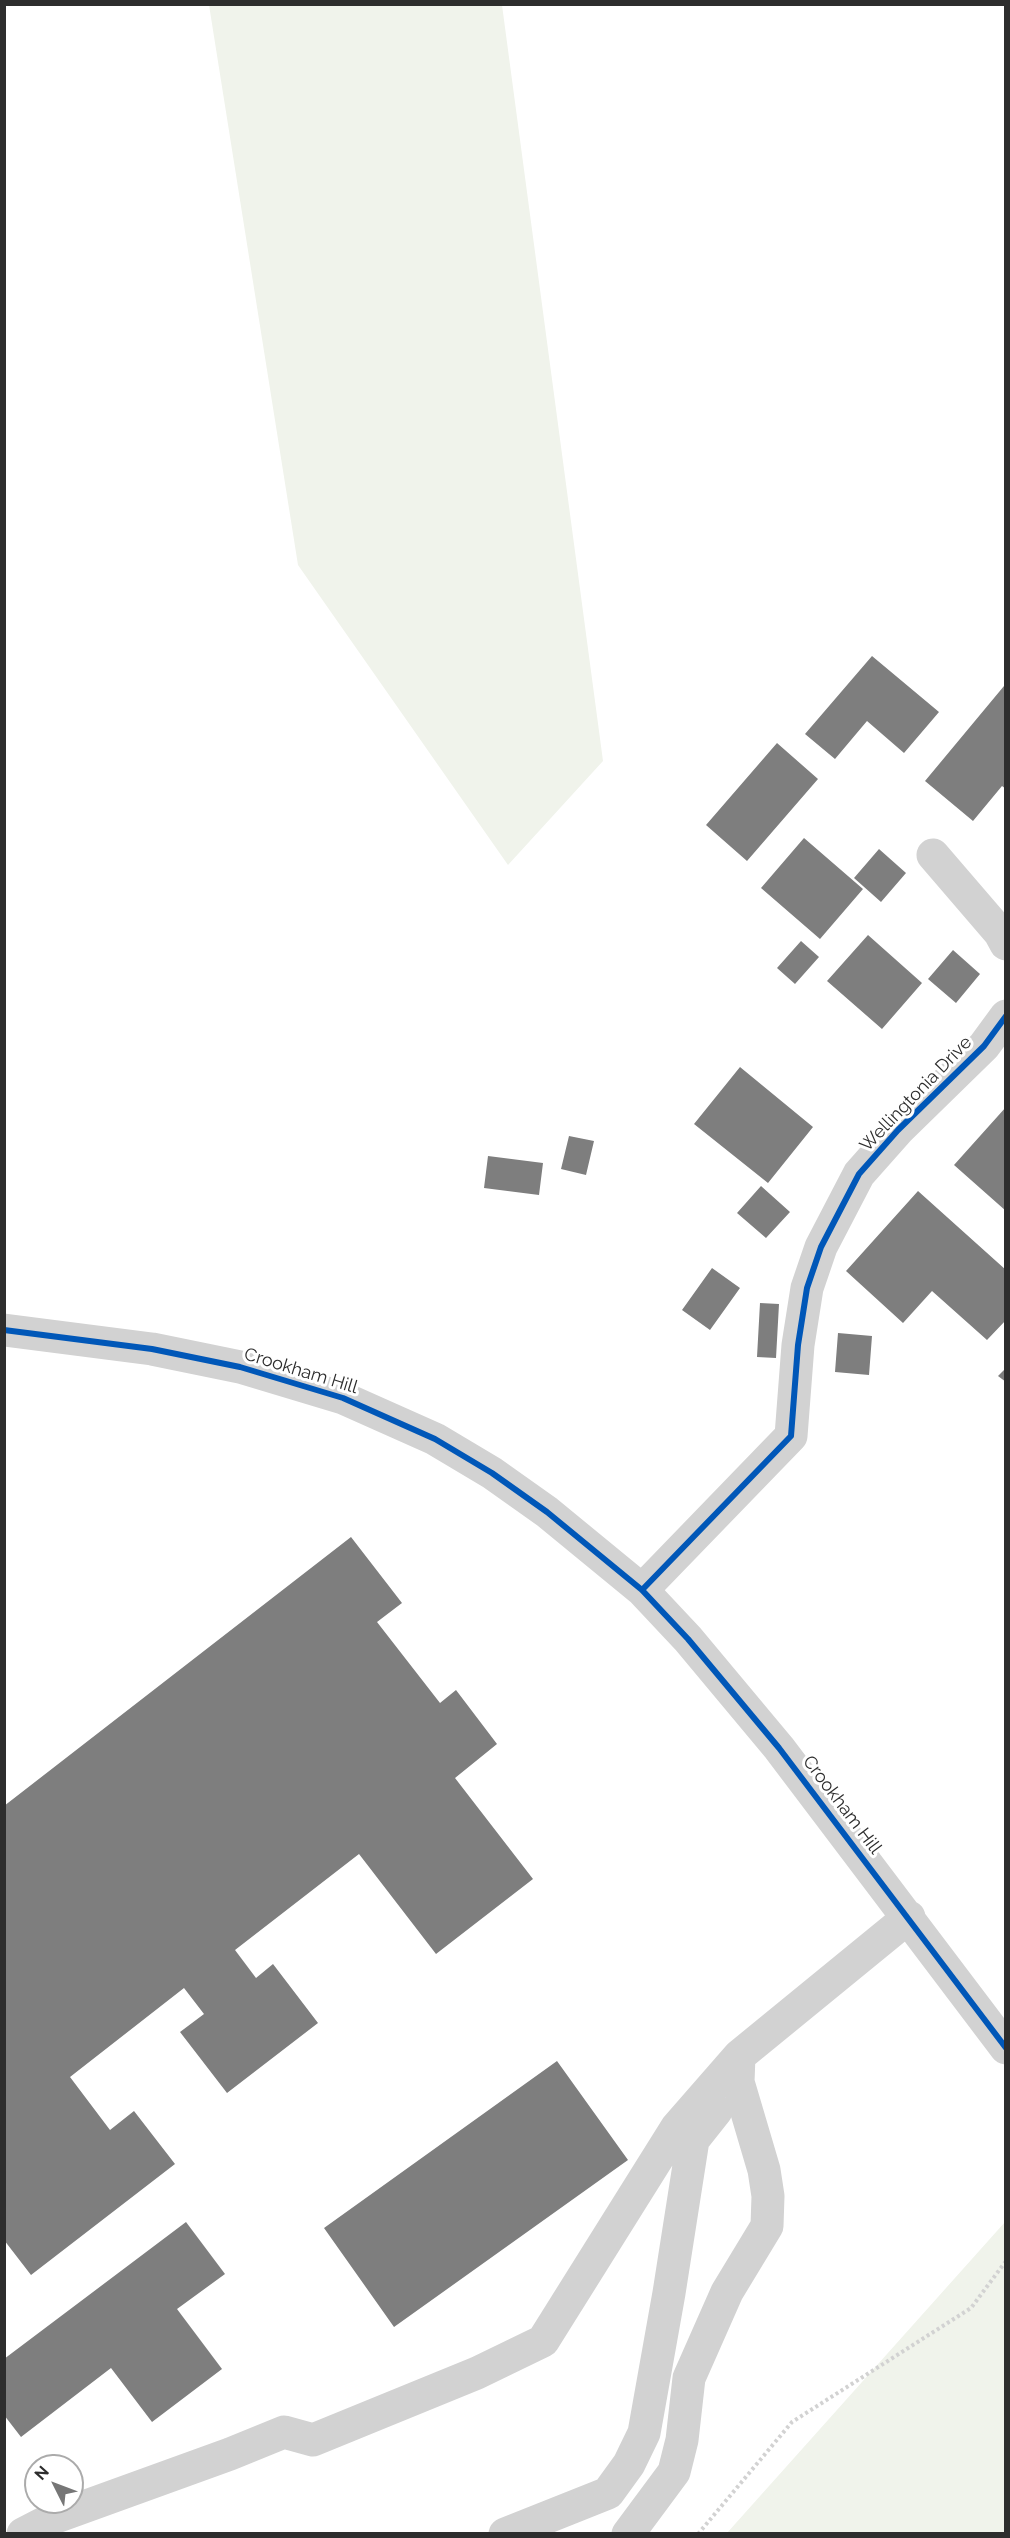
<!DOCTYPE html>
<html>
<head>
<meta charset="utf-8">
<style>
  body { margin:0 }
  #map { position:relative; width:1010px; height:2538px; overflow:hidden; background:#fff; font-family:Raleway,sans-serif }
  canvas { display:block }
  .frame { position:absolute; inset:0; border:6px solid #2d2d2d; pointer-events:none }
  .north { position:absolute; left:24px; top:2454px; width:60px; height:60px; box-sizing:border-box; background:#fff; border:2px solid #ababab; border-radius:50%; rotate:312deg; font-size:16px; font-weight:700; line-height:24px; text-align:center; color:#2d2d2d }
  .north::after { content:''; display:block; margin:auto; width:21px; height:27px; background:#767676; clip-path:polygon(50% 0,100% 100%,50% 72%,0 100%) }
</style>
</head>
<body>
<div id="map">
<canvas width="1010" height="2538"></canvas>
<div class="frame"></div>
<div class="north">N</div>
</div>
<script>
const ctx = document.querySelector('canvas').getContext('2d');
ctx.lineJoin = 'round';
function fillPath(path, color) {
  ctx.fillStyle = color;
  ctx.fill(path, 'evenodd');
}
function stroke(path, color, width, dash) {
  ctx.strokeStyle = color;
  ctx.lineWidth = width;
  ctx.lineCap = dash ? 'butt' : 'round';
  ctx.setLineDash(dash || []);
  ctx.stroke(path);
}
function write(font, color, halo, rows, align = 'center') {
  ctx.font = font + ' Raleway,sans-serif';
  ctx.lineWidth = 6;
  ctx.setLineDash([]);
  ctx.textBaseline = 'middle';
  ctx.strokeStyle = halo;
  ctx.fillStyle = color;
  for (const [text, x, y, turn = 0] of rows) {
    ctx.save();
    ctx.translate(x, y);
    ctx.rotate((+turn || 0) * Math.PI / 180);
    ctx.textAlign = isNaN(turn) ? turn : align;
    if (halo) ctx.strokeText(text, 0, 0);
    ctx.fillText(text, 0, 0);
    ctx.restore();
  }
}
fillPath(new Path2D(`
  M209,5H502L603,761L508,865L298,565Z
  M1005,2222V2533H727Z`), '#f0f3eb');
fillPath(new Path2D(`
  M872,656L939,712L904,753L867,721L835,759L805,734Z
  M1004,686L1006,789L1002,786L973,821L925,781Z
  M777,743L818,779L747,861L706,825Z
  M804,838L863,889L820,939L761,888Z
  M879,849L906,873L881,902L854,878Z
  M868,935L922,983L882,1029L827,981Z
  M801,941L819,957L795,984L777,968Z
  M953,950L980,974L956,1003L928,979Z
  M740,1067L813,1127L768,1183L694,1124Z
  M1006,1107V1211L954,1165Z
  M569,1136L594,1141L586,1175L561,1169Z
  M488,1156L543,1163L539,1195L484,1188Z
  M761,1186L790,1212L766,1238L737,1213Z
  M918,1191L1006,1270V1320L987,1340L932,1291L903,1323L846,1271Z
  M712,1268L740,1288L710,1330L682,1310Z
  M760,1303L779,1304L776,1358L757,1357Z
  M838,1333L872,1336L869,1375L835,1372Z
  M1006,1368V1382L998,1376Z
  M351,1537L402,1603L377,1622L440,1703L456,1690L497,1744L455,1778L533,1879L436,1954L359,1854L235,1950L256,1978L273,1964L318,2023L227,2093L180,2032L204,2014L184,1988L70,2077L110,2130L134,2111L175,2164L31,2275L4,2240V1806Z
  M557,2061L628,2160L394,2327L324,2228Z
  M186,2222L225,2274L177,2309L222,2369L152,2422L111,2368L21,2437L4,2415V2359Z`), '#7e7e7e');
stroke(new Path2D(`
  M698,2534L792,2422L971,2308L1006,2261`), '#d2d2d2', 4, [3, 3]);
stroke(new Path2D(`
  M933,855L1000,933L1006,944
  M4,1330L152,1349L240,1367L343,1398L435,1439L492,1473L547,1512L642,1590L688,1639L779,1748L1006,2048
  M642,1590L791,1436L798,1345L807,1288L821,1247L859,1174L898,1130L984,1046L1006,1016
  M23,2534L56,2517L230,2454L284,2432L313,2440L477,2373L543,2341L677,2127L739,2056L909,1917
  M505,2534L608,2493L629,2464L644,2433L669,2293L693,2140L716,2111
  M628,2534L674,2472L682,2440L689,2378L727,2292L767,2226L768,2196L764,2170L738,2082L739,2056`), '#d2d2d2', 33);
stroke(new Path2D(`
  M4,1330L152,1349L240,1367L343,1398L435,1439L492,1473L547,1512L642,1590L688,1639L779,1748L1006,2048
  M642,1590L791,1436L798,1345L807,1288L821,1247L859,1174L898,1130L984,1046L1006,1016`), '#0057b8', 6);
write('18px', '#2d2d2d', '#fff', [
  ["Wellingtonia Drive",916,1094,-46],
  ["Crookham Hill",301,1371,17],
  ["Crookham Hill",842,1805,53]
]);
</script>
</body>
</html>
